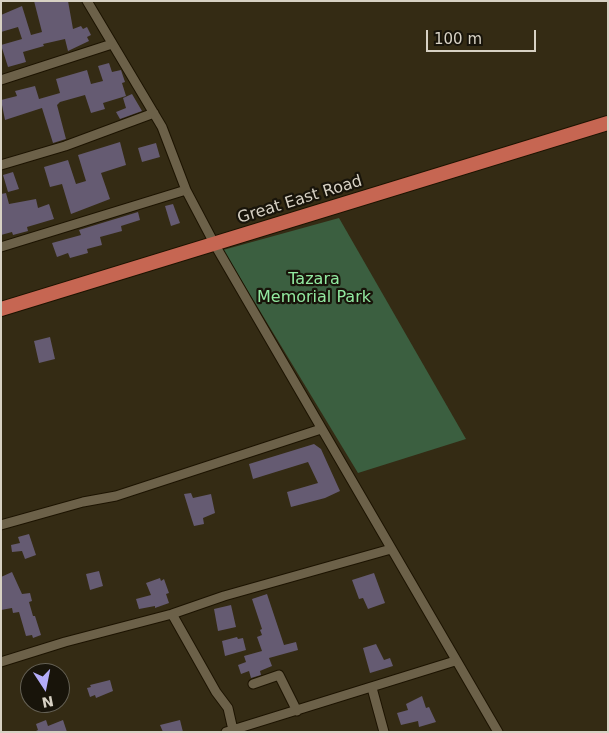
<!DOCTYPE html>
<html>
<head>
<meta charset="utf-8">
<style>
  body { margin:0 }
  #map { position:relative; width:609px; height:733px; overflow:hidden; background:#342b14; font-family:"DejaVu Sans",sans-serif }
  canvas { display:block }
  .frame { position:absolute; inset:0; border:2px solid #d7d1c4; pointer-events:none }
  .north { position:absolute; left:20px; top:663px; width:50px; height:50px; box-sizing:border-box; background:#18140a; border:1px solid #646054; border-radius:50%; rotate:169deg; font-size:14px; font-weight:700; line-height:20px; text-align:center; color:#d7d1c4 }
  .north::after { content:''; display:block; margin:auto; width:18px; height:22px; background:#b4acf9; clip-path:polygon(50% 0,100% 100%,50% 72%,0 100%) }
  .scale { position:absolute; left:426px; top:30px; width:110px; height:22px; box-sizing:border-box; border:2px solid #d7d1c4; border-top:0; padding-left:6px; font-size:15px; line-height:18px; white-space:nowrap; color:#d7d1c4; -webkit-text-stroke:4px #18140a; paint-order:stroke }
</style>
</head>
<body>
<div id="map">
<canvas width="609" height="733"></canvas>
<div class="frame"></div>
<div class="north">N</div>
<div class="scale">100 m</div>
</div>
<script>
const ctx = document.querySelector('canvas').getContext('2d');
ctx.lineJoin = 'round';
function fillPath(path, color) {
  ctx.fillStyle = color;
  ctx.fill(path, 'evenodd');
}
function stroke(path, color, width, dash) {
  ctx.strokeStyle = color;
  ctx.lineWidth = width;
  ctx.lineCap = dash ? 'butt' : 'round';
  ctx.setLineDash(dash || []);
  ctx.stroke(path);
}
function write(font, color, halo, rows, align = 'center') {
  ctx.font = font + ' "DejaVu Sans",sans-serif';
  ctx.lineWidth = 4.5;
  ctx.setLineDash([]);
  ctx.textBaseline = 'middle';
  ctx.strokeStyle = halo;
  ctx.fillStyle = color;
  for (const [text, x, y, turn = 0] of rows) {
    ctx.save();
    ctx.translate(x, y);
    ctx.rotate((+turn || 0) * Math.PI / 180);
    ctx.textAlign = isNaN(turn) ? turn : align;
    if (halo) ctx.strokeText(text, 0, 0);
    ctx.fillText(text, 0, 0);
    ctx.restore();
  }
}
fillPath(new Path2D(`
  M339,218L466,439L358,473L223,250Z`), '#3b5f40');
fillPath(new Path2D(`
  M34,1H68L73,29L81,26L83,29L87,27L91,35L87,37L89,41L68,51L65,39L43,44L44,46L23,52L26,62L8,67L1,45L22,39L18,27L1,32V15L22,6L31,35L42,32Z
  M109,63L112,72L121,70L125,82L122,83L126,96L103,103L105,109L91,113L85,95L60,102L57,105L66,139L53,143L42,108L5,120L1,100L17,96L15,91L35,86L39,99L60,93L56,79L87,70L91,84L103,81L98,66Z
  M132,94L142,111L120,119L116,112L126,108L123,98Z
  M120,142L126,165L101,173L110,199L71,214L62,184L50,187L44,167L68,160L76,184L86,181L78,155Z
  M156,143L160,157L142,162L138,148Z
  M13,172L19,189L8,192L3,175Z
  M6,193L9,204L36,199L38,208L49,204L54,219L27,227L28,231L13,235L12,232L1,235V194Z
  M173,204L180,223L171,226L165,206Z
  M138,212L140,220L121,226L122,231L100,237L102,245L87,249L88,253L70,258L68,253L57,257L52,243L81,235L79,230Z
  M50,337L55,359L39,363L34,341Z
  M314,444L321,449L340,491L325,498L291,507L287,492L318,483L308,462L253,479L249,464Z
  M191,493L193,498L211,494L215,513L203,518L204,524L194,526L192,520L184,494Z
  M29,534L36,555L25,559L22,551L12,552L11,545L20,543L18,537Z
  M99,571L103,586L90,590L86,574Z
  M12,572L22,594L30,593L32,601L29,602L33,616H35L41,635L33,638L32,635L26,636L19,612L13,613L12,608L1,610V577Z
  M374,573L385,603L368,609L363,598L359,599L352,580Z
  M160,578L161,581L164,579L169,593L166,594L169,603L155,608V606L139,609L136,599L151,595L146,583Z
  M267,594L284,645L296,642L298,650L269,658L272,666L260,671L261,675L251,678L249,671L241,674L238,665L246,662L244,656L262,651L257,637L262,635L260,630L262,629L252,599Z
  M231,605L236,627L218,631L214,609Z
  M237,637L238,639L243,638L246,650L225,656L222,641Z
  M376,644L384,660L390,658L393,666L370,673L363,648Z
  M110,680L113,691L96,698L95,695L90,697L87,688L91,687L90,685Z
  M422,696L426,708L429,707L436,722L419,727L418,721L401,725L397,713L408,710L406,704Z
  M46,720L48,726L63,720L67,732H34L38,730L36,724Z
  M180,720L183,732H163L160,725Z`), '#655b72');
const minor = new Path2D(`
  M87,1L162,127L186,190L215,245L498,732
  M1,80L112,44
  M1,165L65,146L154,113
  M1,247L186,190
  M1,525L83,502L116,496L321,429
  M172,614L216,692L228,708L233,730
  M1,662L65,642L172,614L224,596L391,549
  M253,684L279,675L297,711
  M372,688L384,732
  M226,732L455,661`);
const highway = new Path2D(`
  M1,309L608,123`);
stroke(minor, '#1c1300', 11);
stroke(highway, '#1c1300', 16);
stroke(minor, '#6c6149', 9);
stroke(highway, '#c66652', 14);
write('16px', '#d7d1c4', '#18140a', [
  ["Great East Road",300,200,-17]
]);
write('16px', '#92e9a0', '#18140a', [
  ["Tazara",314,280],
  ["Memorial Park",314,298]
]);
</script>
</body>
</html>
